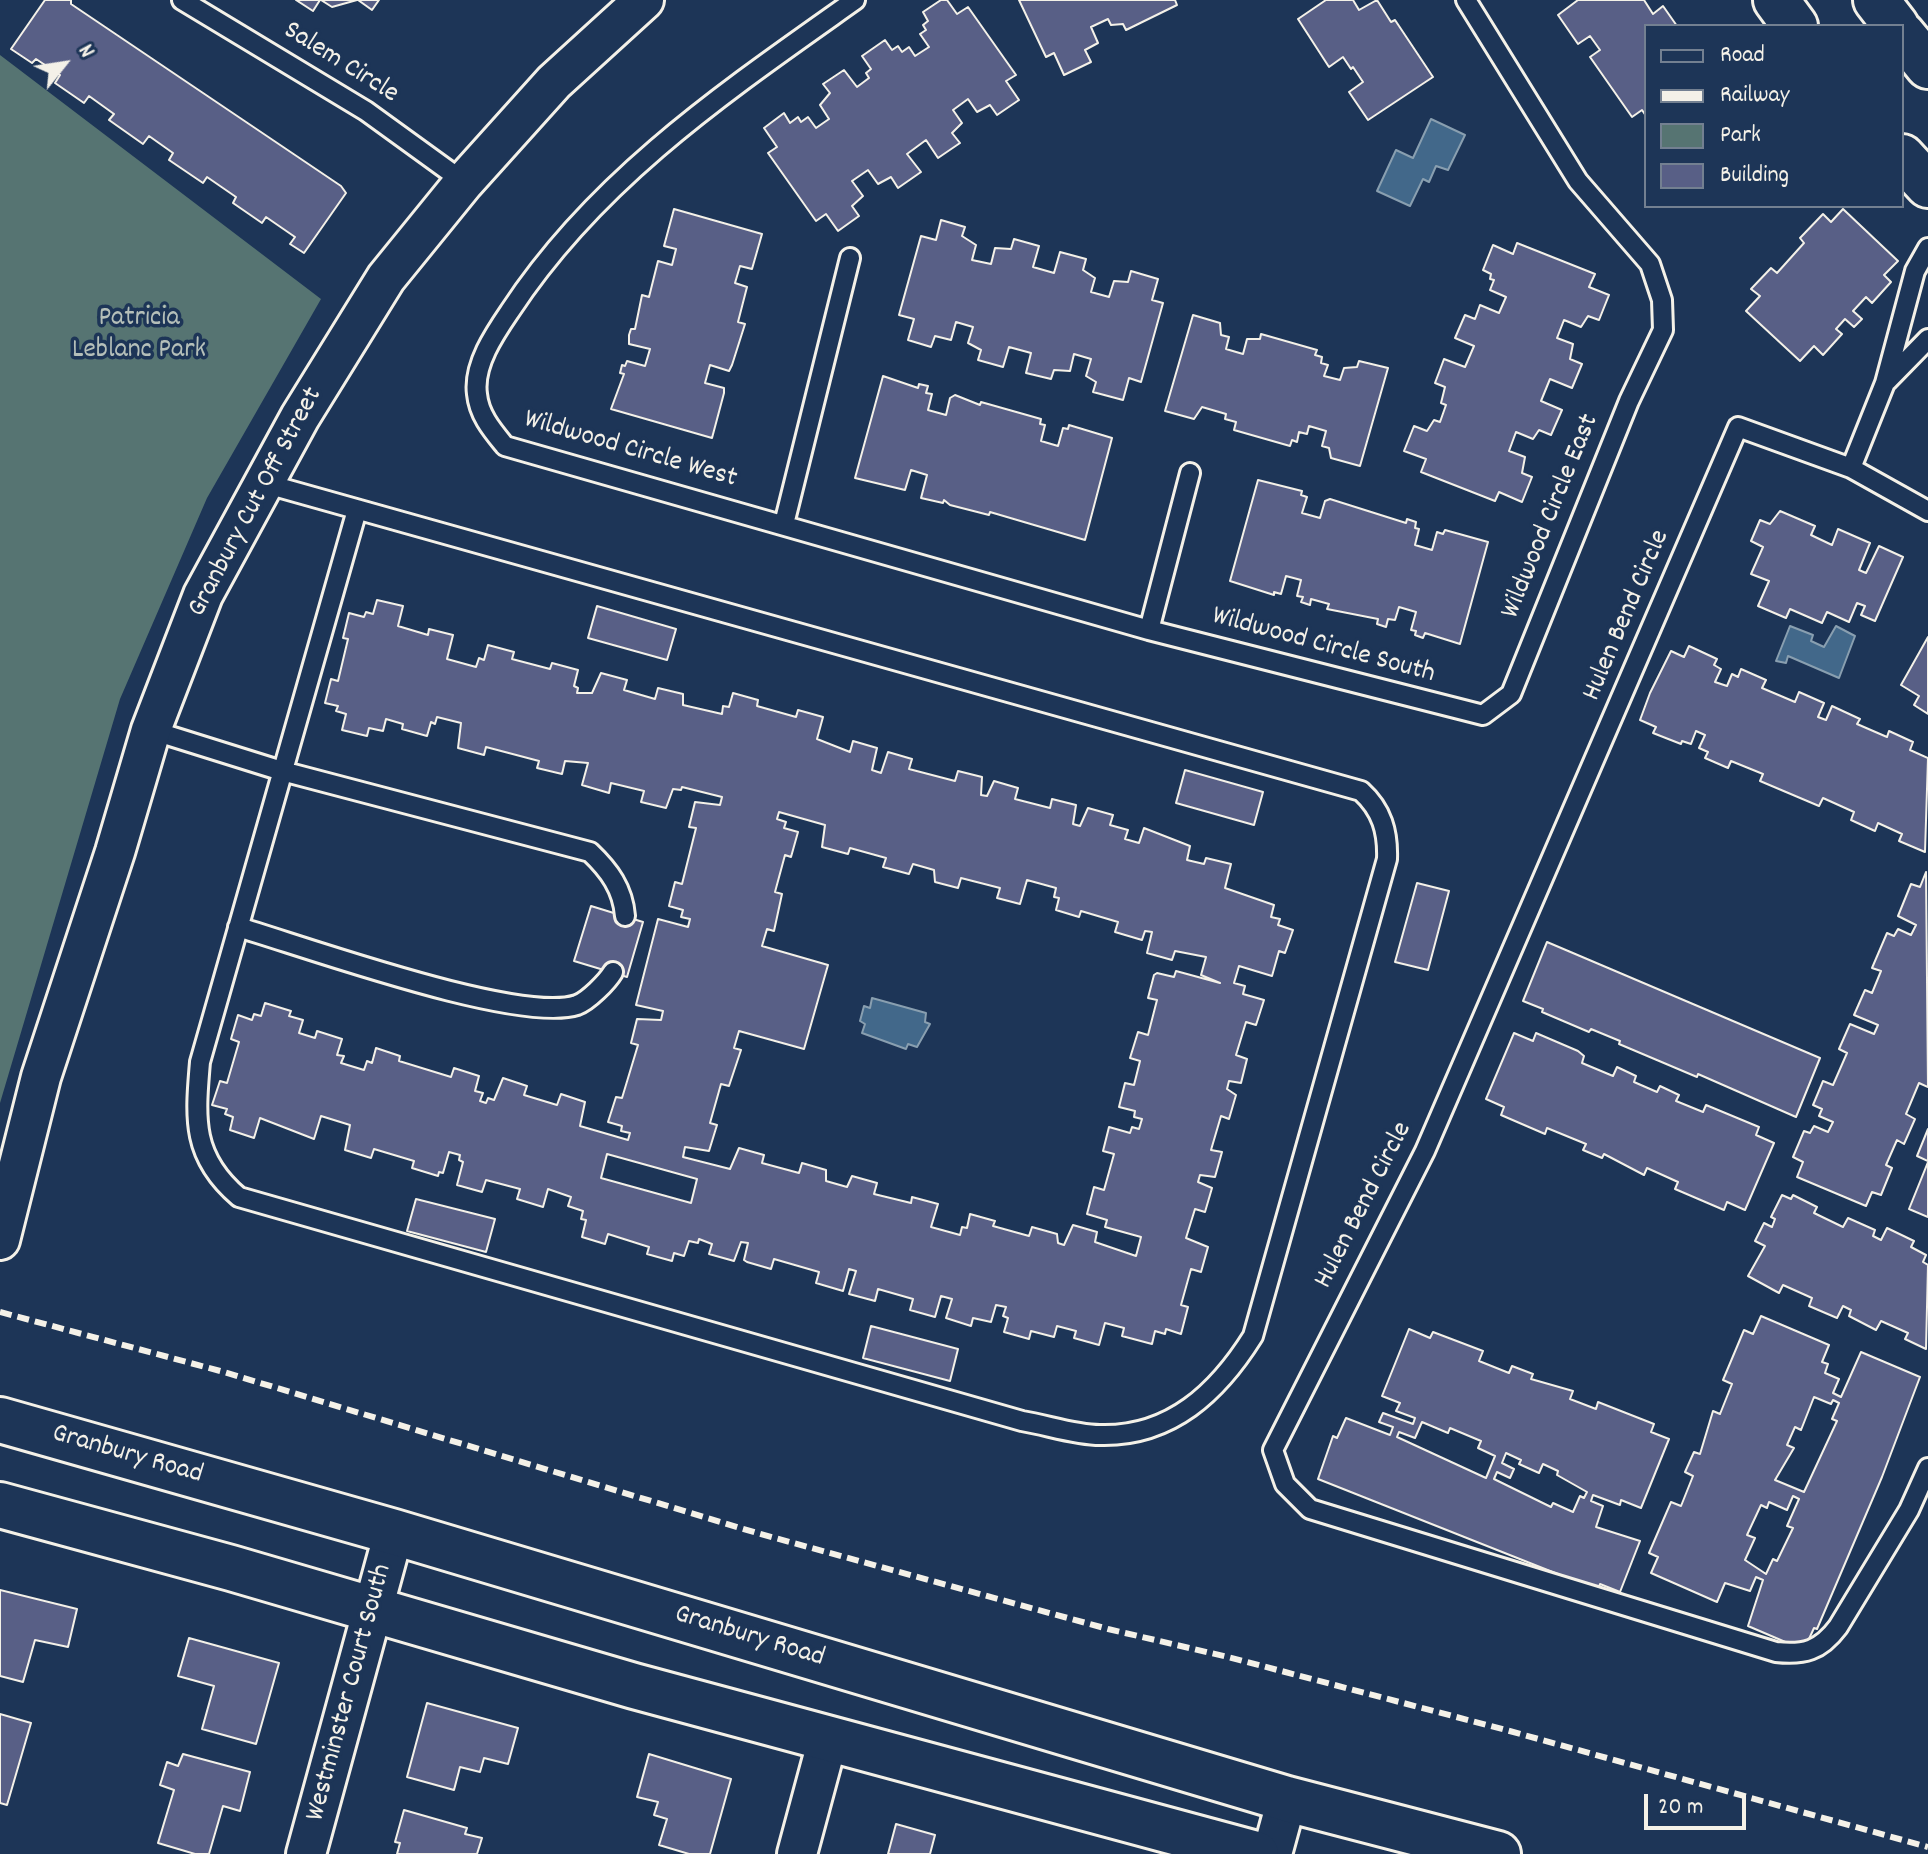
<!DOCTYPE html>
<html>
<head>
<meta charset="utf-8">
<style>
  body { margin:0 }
  #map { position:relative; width:1928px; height:1854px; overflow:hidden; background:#1d3557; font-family:Dekko,sans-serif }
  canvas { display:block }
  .legend { position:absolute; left:1644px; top:24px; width:260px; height:184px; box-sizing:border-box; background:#1d3557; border:2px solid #738091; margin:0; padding:10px 14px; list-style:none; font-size:24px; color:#f4f1e8 }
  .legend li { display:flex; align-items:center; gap:16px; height:40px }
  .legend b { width:40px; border:2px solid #738091 }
  .north { position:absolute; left:24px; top:24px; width:80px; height:80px; -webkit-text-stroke:6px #1d3557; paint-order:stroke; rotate:60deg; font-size:22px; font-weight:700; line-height:32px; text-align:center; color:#f4f1e8 }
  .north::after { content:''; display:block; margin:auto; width:28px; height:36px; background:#f4f1e8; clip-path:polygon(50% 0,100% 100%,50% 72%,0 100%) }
  .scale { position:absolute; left:1644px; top:1794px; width:102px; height:36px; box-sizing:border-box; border:4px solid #f4f1e8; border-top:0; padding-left:10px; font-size:24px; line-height:28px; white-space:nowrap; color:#f4f1e8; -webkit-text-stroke:6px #1d3557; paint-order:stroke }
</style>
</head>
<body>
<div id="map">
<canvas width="1928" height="1854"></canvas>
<ul class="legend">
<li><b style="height:10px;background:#1d3557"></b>Road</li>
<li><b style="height:10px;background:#f4f1e8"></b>Railway</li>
<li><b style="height:22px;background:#567472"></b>Park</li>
<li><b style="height:22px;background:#585f86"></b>Building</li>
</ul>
<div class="north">N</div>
<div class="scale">20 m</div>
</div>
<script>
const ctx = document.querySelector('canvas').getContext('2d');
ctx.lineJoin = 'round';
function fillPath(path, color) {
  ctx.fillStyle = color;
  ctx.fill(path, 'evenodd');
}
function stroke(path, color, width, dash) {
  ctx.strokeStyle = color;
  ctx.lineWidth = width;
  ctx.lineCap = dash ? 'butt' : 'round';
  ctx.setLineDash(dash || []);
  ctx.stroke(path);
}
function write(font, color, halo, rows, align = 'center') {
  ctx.font = font + ' Dekko,sans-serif';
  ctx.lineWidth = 7;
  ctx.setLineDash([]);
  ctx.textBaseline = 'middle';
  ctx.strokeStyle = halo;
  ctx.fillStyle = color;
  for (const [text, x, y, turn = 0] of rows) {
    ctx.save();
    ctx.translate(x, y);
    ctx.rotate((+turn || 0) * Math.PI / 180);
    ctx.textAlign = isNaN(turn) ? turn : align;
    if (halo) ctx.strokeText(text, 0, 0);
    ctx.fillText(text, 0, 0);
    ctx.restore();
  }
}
fillPath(new Path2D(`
  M0,55L321,299L207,498L120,699L0,1103Z`), '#567472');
const water = new Path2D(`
  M1431,119L1465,135L1448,170L1436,166L1429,182L1423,179L1410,206L1377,191L1396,150L1413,158Z
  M1790,626L1813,635L1811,641L1824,647L1836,626L1855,636L1839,678L1788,656L1786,663L1776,661Z
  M872,998L926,1013L925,1022L930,1024L917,1047L908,1044L906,1049L862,1033L865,1024L860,1021L864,1006L870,1008Z`);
fillPath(water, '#42688a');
stroke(water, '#899fb0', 2);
const building = new Path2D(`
  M45,0H71V4L341,186L346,193L304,253L290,244L295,237L266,217L262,223L233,203L236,197L207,177L203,183L169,160L173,153L149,136L143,144L109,120L114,114L89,96L84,103L55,83L60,75L36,59L32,63L11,49Z
  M296,0H320L313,11Z
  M321,0H357L332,7Z
  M358,0H379L372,10Z
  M941,0H947L957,14L968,7L1016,75L1006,81L1019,100L997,115L990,105L977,112L968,99L953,110L962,123L952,133L960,143L938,158L926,140L907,154L921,172L898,188L891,177L878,184L868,170L852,181L863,196L852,206L859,216L838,231L826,214L816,221L768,153L777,147L764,128L784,113L790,123L798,117L801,122L808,117L816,128L829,119L820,105L830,93L823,84L844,70L857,87L869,78L866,73L871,69L862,56L885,40L892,50L898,46L902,52L909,47L915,56L929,47L920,34L926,30L923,25L928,21L923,12Z
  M1019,0H1175L1177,5L1126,30L1123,24L1111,25L1108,19L1091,27L1098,43L1085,50L1091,62L1064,75L1054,53L1046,57Z
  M1326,0H1353L1359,10L1377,0L1391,22L1395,20L1433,77L1368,120L1349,92L1363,82L1353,67L1351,69L1343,57L1329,67L1298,19Z
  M1578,0H1644L1653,14L1663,6L1677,26H1646V116L1642,110L1632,117L1590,57L1600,50L1590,36L1578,44L1558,15Z
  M674,209L762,234L752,269L740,266L735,283L747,287L738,322L745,324L732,365L729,371L710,365L705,383L724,388V393L712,438L611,409L624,374L620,373L622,365L625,366L627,361L645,366L650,349L629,344V335L631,329H635L642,295L649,297L658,261L672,265L676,249L664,246Z
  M1843,209L1898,261L1884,275L1891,282L1872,303L1866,297L1853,311L1862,319L1854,327L1845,319L1836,329L1842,334L1823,355L1814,346L1800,361L1746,311L1760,296L1751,289L1771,268L1777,273L1804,243L1800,238L1823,214L1831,222Z
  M941,220L965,227L962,236L976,245L972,260L991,264L995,248L1011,249L1014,239L1039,246L1033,267L1054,273L1060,252L1086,259L1083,270L1095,278L1091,292L1109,297L1114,281L1128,282L1131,271L1158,279L1152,300L1163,303L1141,382L1129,378L1123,400L1093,392L1096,382L1086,376L1091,359L1074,354L1070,371L1054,370L1051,379L1026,373L1031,353L1009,347L1003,367L978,360L981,350L968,343L973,327L956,322L951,340L935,336L931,347L908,340L914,319L899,315L921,236L936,240Z
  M1517,243L1595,274L1589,287L1609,295L1599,320L1588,316L1581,327L1564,320L1557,338L1573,344L1570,359L1582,364L1572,388L1550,379L1541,401L1562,410L1551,435L1539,430L1533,439L1516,432L1509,451L1525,457L1522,473L1532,477L1522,502L1499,492L1495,501L1421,472L1426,459L1404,451L1414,426L1427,431L1434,420L1440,422L1446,405L1441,403L1445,387L1435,383L1444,359L1465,367L1474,346L1455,338L1465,315L1475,319L1480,305L1499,313L1506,297L1490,290L1494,280L1490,279L1491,274L1483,270L1493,245L1513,254Z
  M1193,315L1220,323L1221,335L1229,337L1226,349L1243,354L1247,339H1260L1261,334L1317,350L1315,355L1322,357L1321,363L1328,365L1324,376L1340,380L1344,368L1357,367L1359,361L1388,368L1360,466L1331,458L1329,448L1322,446L1326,431L1309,426L1307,434L1299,432L1297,442L1292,440L1290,446L1234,430L1236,422L1225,419L1226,414L1202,407L1194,419L1165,411Z
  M883,376L918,388L919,384L928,386L926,393L932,394L928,410L946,415L950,398L955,395L980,405L981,402L1041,419L1040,424L1045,425L1041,441L1058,446L1063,428L1068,429L1069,425L1112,438L1085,540L990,512L989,515L950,505L944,500L943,503L921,498L927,475L911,470L905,490L855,478Z
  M1258,480L1302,491L1301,495L1307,497L1302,513L1320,518L1325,501L1330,499L1406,523L1407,519L1416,522L1415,528L1419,529L1415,545L1432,550L1437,532L1443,534L1445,530L1488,542L1460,644L1425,633L1423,638L1415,635L1416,631L1411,630L1416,612L1399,607L1395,620L1388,619L1386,627L1377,624L1378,619L1327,609L1329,604L1311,599L1310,605L1301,602L1303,597L1297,596L1301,580L1286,576L1281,594L1274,592V595L1230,581Z
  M1780,511L1815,526L1811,535L1832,545L1838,529L1870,543L1859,570L1866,573L1879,546L1903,557L1875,621L1861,615L1865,606L1857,603L1849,622L1827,612L1822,623L1790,609L1786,618L1758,606L1769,581L1751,574L1763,547L1751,541L1760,520L1770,524Z
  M377,600L403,606L398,626L428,635L429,629L453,635L447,659L476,667L479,658L484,660L488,645L514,652L512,659L550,669L552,663L578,670L574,686L578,688L577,693H592L601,673L627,680L624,690L655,699L658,688L683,694V705L722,714L723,706L729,707L733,693L758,700L757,706L796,717L798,710L823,717L817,739L850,752L853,741L877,748L872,770L881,773L888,752L912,759L909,769L955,781L958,771L982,777L981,795L987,796L994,781L1018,788L1015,799L1050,808L1052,799L1076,805L1073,824L1080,826L1088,808L1113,815L1110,825L1128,830L1125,839L1139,843L1144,828L1190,846L1187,860L1204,864L1206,858L1231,864L1225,888L1274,905L1271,917L1280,919L1278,925L1293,930L1285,953L1279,951L1272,976L1239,966L1234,983L1245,986L1243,994L1264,1000L1256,1025L1246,1022L1236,1055L1247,1059L1241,1083L1229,1081L1227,1089L1236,1095L1229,1119L1221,1116L1211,1150L1222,1152L1215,1177L1200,1175L1198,1182L1212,1188L1205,1212L1195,1209L1186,1238L1208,1247L1201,1272L1191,1269L1181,1305L1188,1307L1181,1334L1166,1329L1165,1334L1155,1331L1152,1344L1122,1336L1124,1328L1105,1323L1099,1345L1074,1338L1076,1331L1057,1326L1054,1337L1031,1331L1029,1339L1004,1332L1008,1318L1003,1316L1006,1307L996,1305L991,1322L973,1318L971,1326L946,1318L952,1299L941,1296L935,1317L910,1310L913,1299L878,1289L875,1301L849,1294L856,1271L849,1269L843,1291L816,1283L819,1272L774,1259L771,1269L747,1262L744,1260L748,1243L741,1242L734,1261L709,1254L712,1244L699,1239L698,1243L689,1241L684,1256L674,1253L672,1261L647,1254L649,1247L608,1234L605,1244L582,1237L586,1220L581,1219L583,1211L568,1206L571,1197L548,1189L543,1207L517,1199L520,1189L486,1180L482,1192L457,1185L463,1162L459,1160L460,1155L449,1152L443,1173L439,1172L438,1176L412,1168L414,1161L374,1149L371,1158L345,1150L350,1125L321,1116L314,1139L260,1118L254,1138L230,1130L233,1117L225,1114L227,1109L212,1105L220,1081L227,1083L239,1042L231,1039L238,1015L252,1020L254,1014L261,1016L265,1003L291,1011L289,1016L303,1020L299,1033L315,1038L317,1031L342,1039L337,1055L344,1056L341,1063L364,1070L367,1061L372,1063L376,1048L400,1056L399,1061L451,1077L454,1068L479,1076L475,1091L483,1093L480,1101L486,1103L488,1098L494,1100L503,1078L527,1086L524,1095L557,1105L561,1094L585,1102L580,1126L628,1140L630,1133L621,1131L622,1126L608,1122L616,1097L622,1098L638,1045L631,1043L637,1019L661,1020L663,1011L636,1005L658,919L688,927L690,919L681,917L683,910L669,906L675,882L682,884L696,828L689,827L695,802L720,805L722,797L682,787L681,790L673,789L666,808L641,802L644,791L611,783L609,793L582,785L588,763L565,761L562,774L537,768L539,761L486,747L484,755L458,748L461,723L437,717L435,724L431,722L427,736L402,729L403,724L386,719L383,731L369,728L367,736L342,730L346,714L336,711L338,706L325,703L331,679L338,681L348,639L343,638L349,613L364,617L366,612L373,614ZM779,812L825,825L822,847L848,854L850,848L886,858L883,867L909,874L913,864L934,870L935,882L958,888L961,878L1000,888L997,898L1020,904L1027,880L1056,888L1054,897L1059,898L1056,910L1079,917L1081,911L1118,922L1115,932L1142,940L1145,931L1152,932L1147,953L1172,960L1175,951L1206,957L1201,975L1220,983L1176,971L1174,977L1157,973L1154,975L1148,998L1157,1000L1148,1035L1138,1032L1130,1058L1140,1061L1134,1085L1125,1083L1119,1107L1135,1111L1134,1117L1142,1119L1139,1129L1132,1127L1130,1133L1109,1127L1103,1151L1114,1154L1104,1190L1094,1187L1087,1214L1107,1220L1105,1227L1141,1237L1136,1256L1095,1242L1097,1232L1073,1225L1064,1245L1058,1243L1057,1234L1032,1227L1029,1236L993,1226L995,1221L970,1214L967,1228L962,1227L960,1235L931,1227L938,1204L912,1197L911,1203L874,1194L877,1183L852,1176L847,1187L826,1181V1170L802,1163L799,1173L762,1163L764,1155L739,1148L730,1169L683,1157L685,1147L709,1151L717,1125L710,1123L721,1084L729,1086L741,1050L734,1048L739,1031L804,1049L828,965L762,946L767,929L774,931L782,894L775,892L785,855L791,857L798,832L784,828L786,822L777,819ZM607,1154L697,1179L691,1203L601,1178Z
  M597,606L676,629L667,660L588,638Z
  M1928,637V714L1914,705L1919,696L1901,685Z
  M1689,646L1717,659L1714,665L1721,669L1715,682L1727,686L1732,674L1738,677L1741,669L1766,680L1762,688L1795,702L1799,692L1824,703L1818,717L1826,720L1832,706L1860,719L1857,724L1887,737L1889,731L1913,742L1910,750L1928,758L1925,852L1899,841L1902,834L1878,823L1875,831L1851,820L1854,812L1823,798L1819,806L1760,781L1763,774L1731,761L1728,768L1705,758L1708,752L1699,748L1705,735L1696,731L1691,744L1682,741L1681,744L1653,733L1656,727L1640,720L1650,693L1671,651L1684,657Z
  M1185,770L1263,792L1254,825L1176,803Z
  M1926,872L1928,1087L1919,1083L1906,1114L1915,1119L1904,1144L1897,1140L1886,1165L1892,1168L1881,1195L1872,1192L1866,1206L1797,1177L1803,1162L1793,1157L1804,1131L1810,1133L1814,1126L1828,1132L1833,1122L1819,1116L1822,1109L1813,1105L1823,1081L1833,1085L1847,1053L1839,1049L1850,1024L1874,1034L1878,1025L1854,1015L1865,990L1872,993L1881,971L1872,968L1887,933L1894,936L1898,929L1911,935L1916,925L1898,916L1911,884L1920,887Z
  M1417,883L1449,891L1428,970L1395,962Z
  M591,906L643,922L627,977L574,961Z
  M1547,942L1820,1058L1796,1117L1698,1074L1697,1077L1619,1044L1620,1041L1591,1029L1589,1032L1542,1012L1543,1009L1523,1001Z
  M1514,1033L1533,1041L1536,1033L1578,1051L1584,1056L1582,1063L1613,1076L1617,1067L1636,1076L1634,1082L1657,1092L1660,1086L1679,1095L1676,1101L1703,1112L1706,1105L1759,1127L1756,1135L1774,1143L1745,1210L1727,1202L1724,1210L1675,1189L1678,1182L1647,1168L1644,1175L1604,1154L1602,1158L1583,1150L1586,1144L1547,1128L1545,1134L1501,1115L1504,1107L1486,1099Z
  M1928,1129V1161L1917,1156Z
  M1928,1162V1217L1909,1209Z
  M1782,1195L1791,1199L1793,1195L1817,1207L1814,1213L1843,1227L1848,1218L1875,1230L1873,1236L1881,1240L1887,1228L1914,1241L1911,1247L1926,1255L1923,1262L1928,1265L1926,1349L1905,1339L1908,1333L1881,1321L1876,1330L1849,1316L1851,1310L1843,1306L1837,1318L1809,1306L1812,1298L1783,1285L1779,1293L1748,1276L1765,1246L1755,1241L1764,1223L1772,1227L1775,1219L1771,1217Z
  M416,1199L495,1219L486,1252L407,1231Z
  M1761,1316L1829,1345L1822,1362L1828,1364L1825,1373L1839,1379L1833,1393L1841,1397L1861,1352L1920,1377L1882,1477L1817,1629L1814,1628L1804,1650L1748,1626L1763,1580L1756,1577L1750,1591L1725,1583L1717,1602L1651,1573L1658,1557L1649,1553L1671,1502L1681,1506L1693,1476L1685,1472L1694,1452L1700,1454L1713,1411L1720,1414L1732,1384L1723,1380L1744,1330L1753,1334ZM1814,1397L1831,1404L1833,1400L1839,1403L1832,1419L1837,1421L1804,1492L1775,1480L1794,1448L1787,1445L1795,1427L1801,1430ZM1793,1496L1799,1499L1787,1526L1793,1528L1777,1561L1773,1559L1766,1574L1745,1560L1755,1538L1747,1535L1761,1505L1767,1508L1769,1502L1787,1510Z
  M871,1326L958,1349L950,1381L863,1358Z
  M1409,1329L1430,1338L1433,1332L1483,1351L1479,1361L1509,1373L1512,1366L1533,1374L1531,1379L1573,1391L1570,1399L1596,1409L1598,1402L1654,1424L1651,1432L1669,1439L1641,1508L1621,1500L1620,1505L1593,1495L1591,1501L1603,1506L1596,1527L1640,1541L1620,1592L1600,1584L1598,1590L1318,1479L1333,1436L1337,1438L1346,1418L1390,1435L1393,1427L1379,1422L1383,1413L1413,1424L1415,1418L1396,1411L1400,1403L1382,1396ZM1422,1422L1448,1433L1450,1428L1481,1441L1478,1448L1495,1456L1486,1478L1397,1437L1399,1432L1415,1438ZM1506,1453L1521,1460L1519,1464L1539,1473L1543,1464L1558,1471L1557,1475L1587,1492L1584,1498L1580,1496L1573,1512L1553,1503L1551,1507L1494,1479L1497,1472L1510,1478L1514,1469L1502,1463Z
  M0,1590L77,1609L68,1647L35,1640L23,1682L0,1676Z
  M189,1638L279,1663L256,1744L202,1729L214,1686L178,1676Z
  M427,1703L518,1728L508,1764L484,1758L480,1772L460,1767L454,1790L407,1777Z
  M0,1714L31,1723L7,1805L0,1803Z
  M183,1754L250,1772L240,1811L223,1806L209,1854H195L158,1843L174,1790L160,1785L167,1762L178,1766Z
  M649,1754L731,1779L710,1854H689L659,1845L667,1819L654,1815L658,1802L637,1797Z
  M404,1810L467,1828L465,1834L482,1838L477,1854H397L400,1843L395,1842Z
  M896,1824L935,1835L930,1854H888Z`);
fillPath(building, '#585f86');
stroke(building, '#f4f1e8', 2);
const lane = new Path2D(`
  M182,0L366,111L464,182
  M855,0C728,90 597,178 510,311C495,333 473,365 477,394C479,415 492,430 505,446L1149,630L1483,715L1511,694L1629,401L1663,330L1662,300L1650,264L1578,181L1466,0
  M1887,381L1928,339
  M1851,468L1885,383L1915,271L1928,248
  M267,484L1361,791C1382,810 1388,832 1387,859L1253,1336C1218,1392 1171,1437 1100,1435C1075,1435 1047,1425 1022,1421L239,1197C192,1157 195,1120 200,1062L357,510
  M1928,511L1851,468L1738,427L1425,1151L1273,1450L1285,1484L1310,1509L1776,1652C1804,1655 1820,1651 1838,1627L1909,1510L1928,1468
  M784,524L850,258
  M1149,630L1190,473
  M151,730L282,771L590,852C609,870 623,889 625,916
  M238,927C306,947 519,1024 577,1005C588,1001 607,982 613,972`);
const street = new Path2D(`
  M0,1240L41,1077L115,852L151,730L203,595L300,417L386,278L464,182L554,82L644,0
  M306,1854L394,1532
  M797,1854L828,1739
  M1272,1854L1287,1799`);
const secondary = new Path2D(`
  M1776,0L1795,26
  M1876,0L1896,26
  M1902,34L1928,66
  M1902,157L1928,185
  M0,1420L394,1532L1287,1799L1498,1854
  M0,1505L231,1568L634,1686L1256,1854`);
stroke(lane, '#f4f1e8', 24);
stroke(street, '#f4f1e8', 44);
stroke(secondary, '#f4f1e8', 50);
stroke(lane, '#1d3557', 18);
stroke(street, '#1d3557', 38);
stroke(secondary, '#1d3557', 44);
stroke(new Path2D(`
  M0,1312L224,1372L757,1533L1108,1629L1228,1657L1506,1730L1928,1847`), '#f4f1e8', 6, [12, 6]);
write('28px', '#f4f1e8', '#1d3557', [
  ["Salem Circle",340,64,32],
  ["Wildwood Circle West",630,451,16],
  ["Granbury Cut Off Street",257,503,-62],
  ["Wildwood Circle East",1552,517,-68],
  ["Hulen Bend Circle",1628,616,-67],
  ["Wildwood Circle South",1323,647,15],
  ["Hulen Bend Circle",1365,1206,-63],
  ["Granbury Road",127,1456,16],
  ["Granbury Road",749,1638,17],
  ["Westminster Court South",351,1693,-75]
]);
write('28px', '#b5bfb9', '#1d3557', [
  ["Patricia",139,320],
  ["Leblanc Park",139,352]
]);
</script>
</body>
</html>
